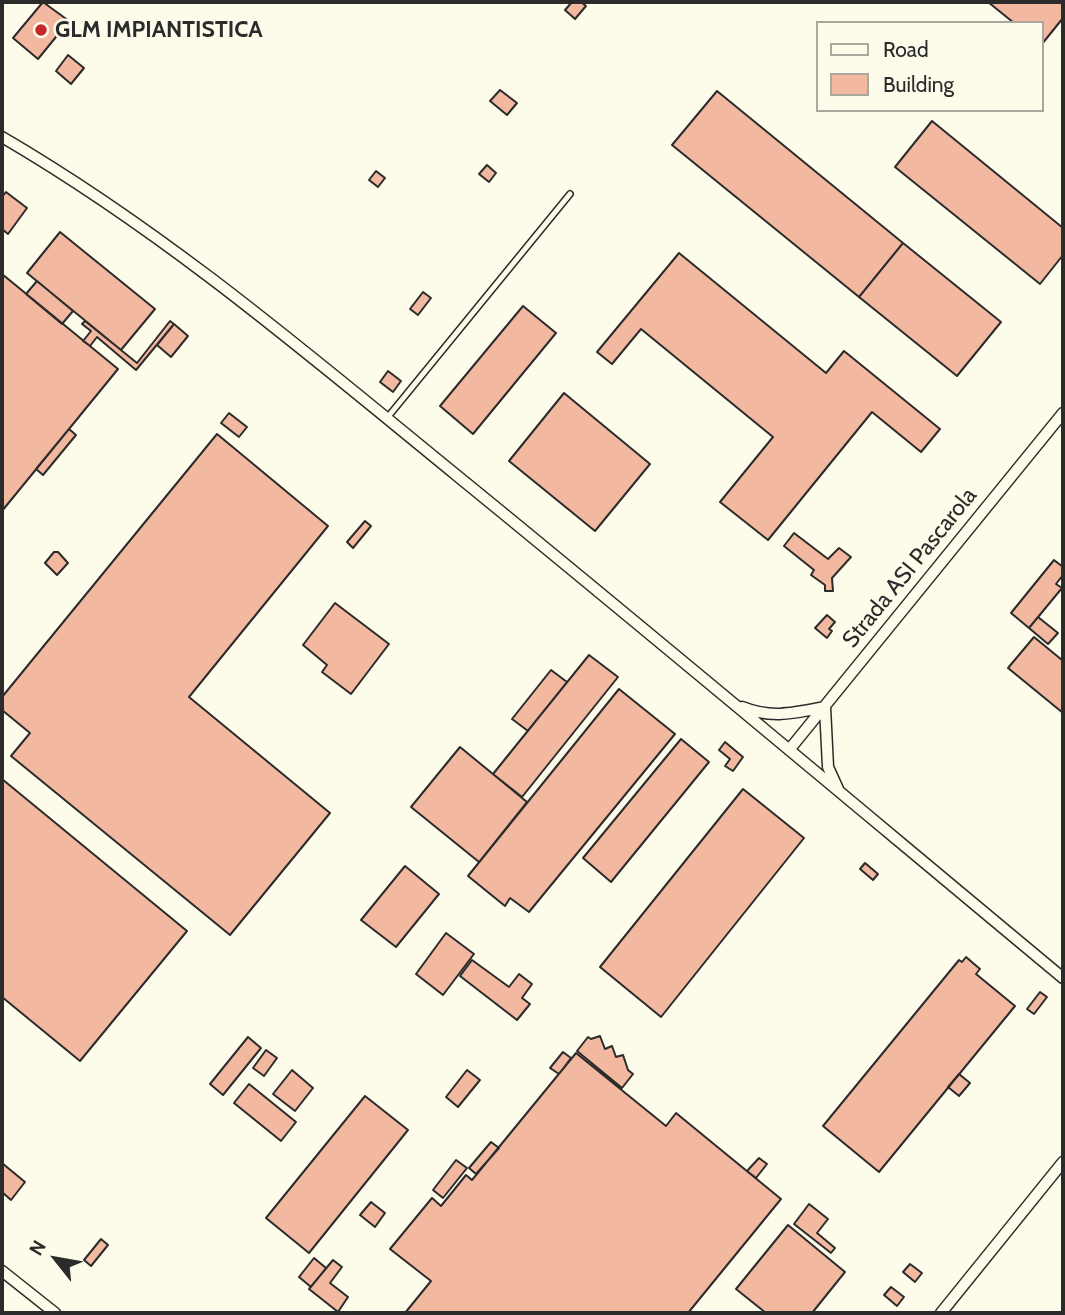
<!DOCTYPE html>
<html>
<head>
<meta charset="utf-8">
<style>
  body { margin:0 }
  #map { position:relative; width:1065px; height:1315px; overflow:hidden; background:#fdfbea; font-family:Cabin,sans-serif }
  canvas { display:block }
  .frame { position:absolute; inset:0; border:4px solid #2b2b2b; pointer-events:none }
  .legend { position:absolute; left:816px; top:21px; width:228px; height:91px; box-sizing:border-box; background:#fdfbea; border:2px solid #a9a89e; margin:0; padding:9px 12px; list-style:none; font-size:21px; color:#2b2b2b }
  .legend li { display:flex; align-items:center; gap:14px; height:35px }
  .legend b { width:35px; border:2px solid #a9a89e }
  .north { position:absolute; left:21px; top:1224px; width:70px; height:70px; -webkit-text-stroke:5px #fdfbea; paint-order:stroke; rotate:301deg; font-size:19px; font-weight:700; line-height:28px; text-align:center; color:#2b2b2b }
  .north::after { content:''; display:block; margin:auto; width:24px; height:32px; background:#2b2b2b; clip-path:polygon(50% 0,100% 100%,50% 72%,0 100%) }
</style>
</head>
<body>
<div id="map">
<canvas width="1065" height="1315"></canvas>
<div class="frame"></div>
<ul class="legend">
<li><b style="height:9px;background:#fdfbea"></b>Road</li>
<li><b style="height:19px;background:#f2b8a0"></b>Building</li>
</ul>
<div class="north">N</div>
</div>
<script>
const ctx = document.querySelector('canvas').getContext('2d');
ctx.lineJoin = 'round';
function fillPath(path, color) {
  ctx.fillStyle = color;
  ctx.fill(path, 'evenodd');
}
function stroke(path, color, width, dash) {
  ctx.strokeStyle = color;
  ctx.lineWidth = width;
  ctx.lineCap = dash ? 'butt' : 'round';
  ctx.setLineDash(dash || []);
  ctx.stroke(path);
}
function write(font, color, halo, rows, align = 'center') {
  ctx.font = font + ' Cabin,sans-serif';
  ctx.lineWidth = 5;
  ctx.setLineDash([]);
  ctx.textBaseline = 'middle';
  ctx.strokeStyle = halo;
  ctx.fillStyle = color;
  for (const [text, x, y, turn = 0] of rows) {
    ctx.save();
    ctx.translate(x, y);
    ctx.rotate((+turn || 0) * Math.PI / 180);
    ctx.textAlign = isNaN(turn) ? turn : align;
    if (halo) ctx.strokeText(text, 0, 0);
    ctx.fillText(text, 0, 0);
    ctx.restore();
  }
}
const building = new Path2D(`
  M43,2L69,21L38,59L13,38Z
  M572,2H581L586,6L575,19L565,10Z
  M988,2H1063V18L1042,44V23H1014Z
  M68,55L84,68L71,84L56,71Z
  M500,90L517,103L507,115L490,101Z
  M717,91L903,243L859,297L672,145Z
  M932,121L1063,228V255L1040,284L895,167Z
  M487,165L496,173L489,182L479,174Z
  M376,171L385,178L378,187L369,180Z
  M6,192L27,208L8,234L2,229V197Z
  M60,232L155,309L121,350L27,273Z
  M903,243L1001,322L957,376L859,297Z
  M679,253L826,373L844,351L940,429L921,452L872,412L768,540L720,502L773,437L641,329L612,364L597,352Z
  M2,274L118,369L2,511Z
  M37,281L73,311L62,324L26,294Z
  M423,292L431,298L418,315L410,309Z
  M523,306L556,333L473,434L440,406Z
  M85,321L137,363L170,321L174,324L136,370L97,337L90,346L83,341L91,331L82,324Z
  M174,324L188,336L171,357L157,345Z
  M388,371L401,381L393,392L380,382Z
  M564,393L650,464L595,531L509,461Z
  M229,413L247,427L239,437L221,423Z
  M69,429L76,435L43,475L36,469Z
  M217,434L328,526L189,697L330,813L230,935L11,756L30,733L2,710V697Z
  M365,521L371,526L353,548L347,542Z
  M794,533L828,559L839,548L851,557L832,578L833,591H825V585L811,575L814,570L784,546Z
  M54,552H58L68,563L57,575L45,563Z
  M1054,560L1063,567V575L1056,584L1062,588L1029,628L1011,613Z
  M335,603L389,644L351,694L322,672L327,665L303,645Z
  M827,615L835,622L829,629L832,631L827,638L815,628Z
  M1038,617L1058,633L1048,644L1029,628Z
  M1034,637L1062,660L1063,658V713L1008,668Z
  M589,655L618,677L522,797L493,774Z
  M551,670L567,682L528,731L512,719Z
  M619,689L675,734L529,912L510,898L505,906L468,876Z
  M681,739L709,762L611,882L583,858Z
  M725,742L743,757L733,771L725,766L730,759L719,750Z
  M460,747L527,802L479,862L411,807Z
  M2,779L187,931L80,1061L2,997Z
  M743,789L804,838L661,1017L600,967Z
  M865,863L878,874L873,880L860,869Z
  M405,866L439,894L396,947L361,920Z
  M446,933L474,954L443,995L416,974Z
  M966,957L980,969L976,974L1015,1006L879,1172L823,1126L959,960L962,962Z
  M472,960L509,987L519,974L532,984L522,998L530,1004L517,1020L460,976Z
  M1040,992L1047,997L1034,1014L1027,1009Z
  M600,1036L605,1049L612,1046L616,1057L623,1055L628,1070L633,1074L622,1088L577,1051L588,1037L591,1039Z
  M248,1037L261,1048L223,1095L210,1084Z
  M266,1050L277,1058L264,1076L253,1068Z
  M563,1052L571,1058L559,1074L550,1068Z
  M576,1053L666,1126L676,1113L781,1199L688,1313H405L431,1281L390,1249L432,1198L441,1206L466,1175L472,1180Z
  M292,1070L313,1088L295,1111L273,1094Z
  M467,1070L480,1080L458,1107L446,1097Z
  M959,1074L970,1083L959,1096L948,1087Z
  M249,1084L296,1122L281,1141L234,1103Z
  M365,1096L408,1130L309,1253L266,1218Z
  M491,1142L499,1148L476,1174L469,1168Z
  M759,1158L767,1164L756,1178L747,1171Z
  M456,1160L467,1168L443,1198L433,1190Z
  M2,1163L25,1182L11,1200L2,1192Z
  M371,1202L385,1213L375,1227L360,1215Z
  M809,1204L828,1219L817,1233L835,1248L831,1253L794,1224Z
  M788,1225L845,1272L812,1313H766L736,1289Z
  M101,1239L108,1245L91,1266L84,1260Z
  M314,1258L326,1268L311,1287L299,1277Z
  M333,1260L342,1267L330,1283L348,1297L338,1312L309,1289Z
  M910,1264L922,1273L915,1282L903,1272Z
  M891,1287L904,1297L897,1306L884,1295Z`);
fillPath(building, '#f2b8a0');
stroke(building, '#2b2b2b', 2);
const lane = new Path2D(`
  M387,418L570,194`);
const street = new Path2D(`
  M2,137C165,232 309,355 455,474C659,640 861,810 1063,978
  M742,707C772,719 794,713 825,707
  M825,707L828,767L838,789
  M789,750L1063,413
  M2,1271L55,1313
  M941,1313L1063,1162`);
stroke(lane, '#2b2b2b', 8);
stroke(street, '#2b2b2b', 13);
stroke(lane, '#fdfbea', 5);
stroke(street, '#fdfbea', 10);
for (const [x, y, r, color] of [
  [41,30,7,"#c62828"]
]) {
  const dot = new Path2D();
  dot.arc(x, y, r, 0, 2 * Math.PI);
  ctx.fillStyle = color;
  ctx.fill(dot);
  stroke(dot, '#fdfbea', 2.5);
}
write('bold 23px', '#2b2b2b', '#fdfbea', [
  ["GLM IMPIANTISTICA",55,30]
], 'left');
write('23px', '#2b2b2b', '#fdfbea', [
  ["Strada ASI Pascarola",910,568,-51]
]);
</script>
</body>
</html>
